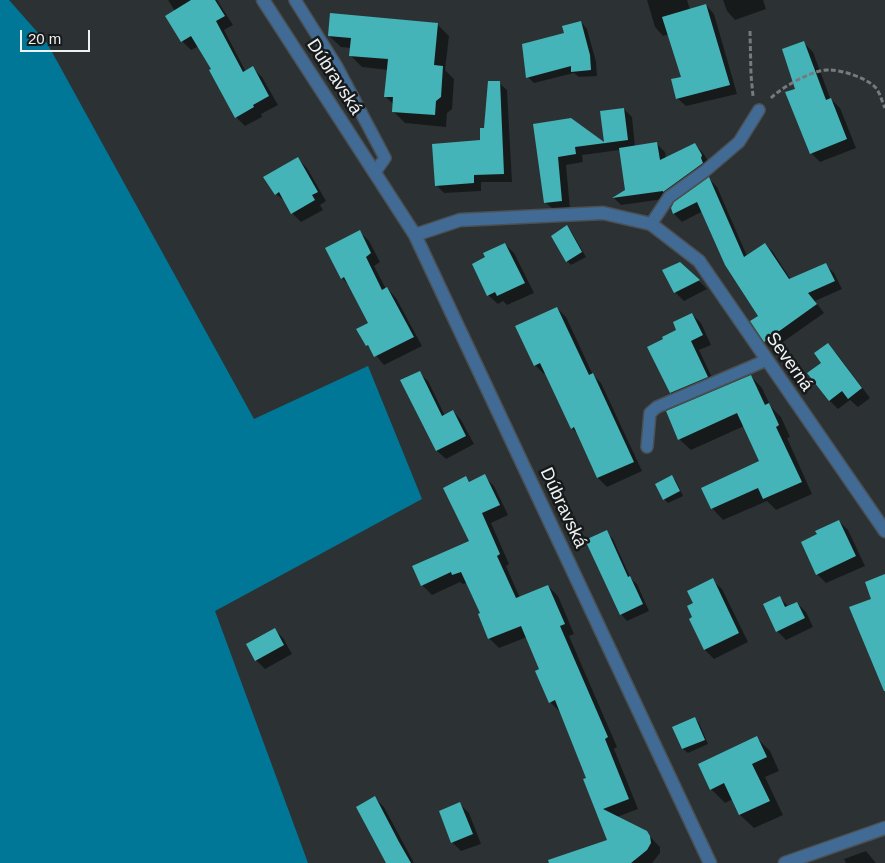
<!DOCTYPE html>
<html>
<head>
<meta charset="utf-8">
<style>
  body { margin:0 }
  #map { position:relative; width:885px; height:863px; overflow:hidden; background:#2c3234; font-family:Arial,sans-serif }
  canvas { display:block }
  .scale { position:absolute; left:20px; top:30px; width:70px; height:22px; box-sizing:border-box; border:2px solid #eef2f3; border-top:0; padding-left:6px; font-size:15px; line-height:18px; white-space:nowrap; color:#eef2f3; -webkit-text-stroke:4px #17191a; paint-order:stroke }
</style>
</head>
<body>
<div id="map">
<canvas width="885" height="863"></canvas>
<div class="scale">20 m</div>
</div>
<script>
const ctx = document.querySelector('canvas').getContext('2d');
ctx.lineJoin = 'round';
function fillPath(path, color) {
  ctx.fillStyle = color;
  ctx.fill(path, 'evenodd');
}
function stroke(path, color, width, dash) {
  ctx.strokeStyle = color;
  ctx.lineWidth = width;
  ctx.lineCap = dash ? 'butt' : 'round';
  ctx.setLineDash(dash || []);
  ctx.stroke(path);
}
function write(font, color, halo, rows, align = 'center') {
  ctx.font = font + ' Arial,sans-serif';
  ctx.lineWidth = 5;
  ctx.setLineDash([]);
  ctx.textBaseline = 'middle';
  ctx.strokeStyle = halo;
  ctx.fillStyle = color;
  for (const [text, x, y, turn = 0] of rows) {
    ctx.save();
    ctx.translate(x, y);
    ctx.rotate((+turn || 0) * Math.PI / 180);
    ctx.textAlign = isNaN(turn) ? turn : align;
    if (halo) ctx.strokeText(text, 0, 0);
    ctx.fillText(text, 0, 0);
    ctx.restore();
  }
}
fillPath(new Path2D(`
  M0,0H9L47,43L254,419L368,366L422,499L215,611L308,863H0Z`), '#007796');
fillPath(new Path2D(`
  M168,0H217L233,25L224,30L246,72L253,68L262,77L278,105L261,114L262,117L245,126L236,117L210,70L212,69L199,46L191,50L182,41L175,11Z
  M647,0H687L690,10L706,5L714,14L737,94L686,106L677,98L682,78L669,34L663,36L655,27Z
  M723,0H763L766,9L735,20L727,11Z
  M581,22L587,29L596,62L597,76L579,77L574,73L534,83L528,77Z
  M437,24L449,36L445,70L454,79L452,109L447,113L446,127L405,123L393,111L394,105L386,97L388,70L362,67L350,55L351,48L341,47L329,36Z
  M804,43L813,52L830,98L840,108L856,148L820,162L811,153L796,90Z
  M499,83L507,90L512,182H481V191L444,193L437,186L482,142Z
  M624,109L632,117L635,147L657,144L665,152L666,158L695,145L703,153L710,164L671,198L621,205L614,198L626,190L620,150L582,155L583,162L566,165L570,209L554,210L545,202L534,125L570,120L606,144L602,112Z
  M298,159L307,168L326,201L320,205L323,210L301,222L292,213L286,202L276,194Z
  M709,179L717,187L747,256L765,244L773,252L791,280L826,265L834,273L842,289L815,301L824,313L773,349L765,341L759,316L703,211L682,222L674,214L672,208Z
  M567,227L571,231L586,257L571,265L567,261Z
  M360,232L369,241L380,262L374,266L386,289L387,288L396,298L422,346L384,365L367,345L369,324L351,287L342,278Z
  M505,244L514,253L534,293L507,305L503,301L498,304L488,295L487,257Z
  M680,263L699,281L707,289L684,301L675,292Z
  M557,308L566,317L593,375L601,383L642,471L607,487L598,478L578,434L572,428L546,373L544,374L535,365Z
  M692,314L701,323L711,345L699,350L716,386L680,402L671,393L678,330Z
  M828,345L837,354L870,398L858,407L850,400L838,409L829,400L823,363Z
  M419,373L428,381L445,416L453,411L461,420L474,444L446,459L437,451L402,381Z
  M751,376L762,388L771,407L781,417L790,437L787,438L812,494L776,510L767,501L723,520L712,508L760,461L744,426L691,450L679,439Z
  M484,476L494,486L508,515L491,523L509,564L506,566L520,598L548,586L558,596L574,634L569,636L617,747L614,749L638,809L617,817L646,832L656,843L660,847V853L652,863H550L609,840L588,778L560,712L550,702L540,670L527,637L499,648L489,638L481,614L467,583L463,584L460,582L432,595L422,585L471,541L466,478L471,483Z
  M672,477L676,481L683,496L668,503L664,499Z
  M839,521L848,530L865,566L826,583L817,574L818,535Z
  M606,532L613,539L631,579L637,584L649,611L627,621L621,614Z
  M712,580L722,589L748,642L714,659L705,650L691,619L694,618V604Z
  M779,597L789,607L797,603L806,612L813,627L786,640L777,631Z
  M274,629L283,638L292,654L265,669L256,660Z
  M695,719L699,723L708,744L688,753L683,749L674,727Z
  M757,738L770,751L779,771L765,777L783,815L754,828L740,815L733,799L725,803L711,789Z
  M375,798L384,807L414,863H388Z
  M460,804L469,813L481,844L461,851L452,842Z
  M866,851L876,863H846L844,859Z`), '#0007');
fillPath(new Path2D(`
  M191,0H215L225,16L216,21L243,72L253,66L269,96L253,105L254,107L235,118L209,70L211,69L191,36L181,42L165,16Z
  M706,4L730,85L676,99L671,79L681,77L662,17Z
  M330,13L438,23L434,65L443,66L441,97L436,101L435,115L392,112L393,97H384L388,59L349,56L351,38L328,36Z
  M581,21L590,55L591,70L571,72V66L526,78L522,44L564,33L562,26Z
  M804,41L826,100L831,98L847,139L810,154L785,92L795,89L782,49Z
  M488,81H500L504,174L474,175V183L435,186L432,144L480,140V128H484Z
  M624,108L628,140L575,147L576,154L558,157L562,201L544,203L533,124L571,118L604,142L600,111Z
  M657,142L660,160L695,143L702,155L701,158L703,163L663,192V191L612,198L625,190L619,148Z
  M298,157L318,192L312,195L315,200L291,214L279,192L275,195L263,177Z
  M709,177L744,257L765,243L789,279L826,263L835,281L808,293L817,304L764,342L750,321L758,316L725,265L697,202L673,214L671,208L674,202Z
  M567,225L582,252L566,262L551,236Z
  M360,230L371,253L366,257L382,290L387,287L414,337L374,357L368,345L366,346L356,329L368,323L344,277L341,279L325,248Z
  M505,243L525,283L497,296L495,292L487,296L472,264L485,257L483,253Z
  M680,262L700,280L674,293L662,270Z
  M557,307L589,375L593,373L634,462L597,478L574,427L571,429L540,363L534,366L515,326Z
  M692,313L703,335L691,341L708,377L670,393L647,347L663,339L662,337L676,330L673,322Z
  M828,343L862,388L848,399L842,391L829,401L807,373L821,363L814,353Z
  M420,371L442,416L453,410L466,436L436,451L400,380Z
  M751,375L765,405L769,403L779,425L776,427L802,482L763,499L758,488L711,509L701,488L759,461L737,413L678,440L666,411Z
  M485,474L500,505L482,513L500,554L497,556L516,598L548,585L565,624L560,626L608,737L605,739L629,799L603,809L647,831L650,836L651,843L647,850L631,863H549L548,860L607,840L583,779L586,778L555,700L549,703L535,671L539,669L521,626L488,639L478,614L480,613L461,572L452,575L451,572L421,586L412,566L469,541L443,488L466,476L469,482Z
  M672,475L680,491L663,500L655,484Z
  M839,520L856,556L816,575L801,542L817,534L815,531Z
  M607,530L628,577L630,576L643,604L620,615L585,540Z
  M885,574V691H884L849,607L871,599L865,582Z
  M713,578L739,633L704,650L689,619L692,617L687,606L693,603L687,591Z
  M780,596L785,607L797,602L805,618L776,632L763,604Z
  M275,628L284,645L255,661L246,644Z
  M695,717L705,740L682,749L672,727Z
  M757,736L767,757L752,764L770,801L739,815L724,783L710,790L698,764Z
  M375,796L399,842L411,863H386L356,807Z
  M460,802L473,834L451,843L439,811Z`), '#44b4b8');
const lane = new Path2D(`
  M295,0L337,67L385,158L375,172
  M651,224L669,197L705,171L739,142L759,110
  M647,447L650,413L657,407L767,360`);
const street = new Path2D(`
  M263,0L415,235L710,863
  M415,235L460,220L603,213L651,224L699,261L885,531
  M785,863L885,828`);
stroke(lane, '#4b5153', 14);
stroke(street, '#4b5153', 15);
stroke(new Path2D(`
  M750,31L751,75L753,96
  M771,98C782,87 814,69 829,70C843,70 866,78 875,87C880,92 882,102 885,108`), '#767b7d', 3, [5, 2.5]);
stroke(lane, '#416a95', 11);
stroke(street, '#416a95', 12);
write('18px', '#eef2f3', '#17191a', [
  ["Dúbravská",334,77,57],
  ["Severná",789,362,55],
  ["Dúbravská",563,508,65]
]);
</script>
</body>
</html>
